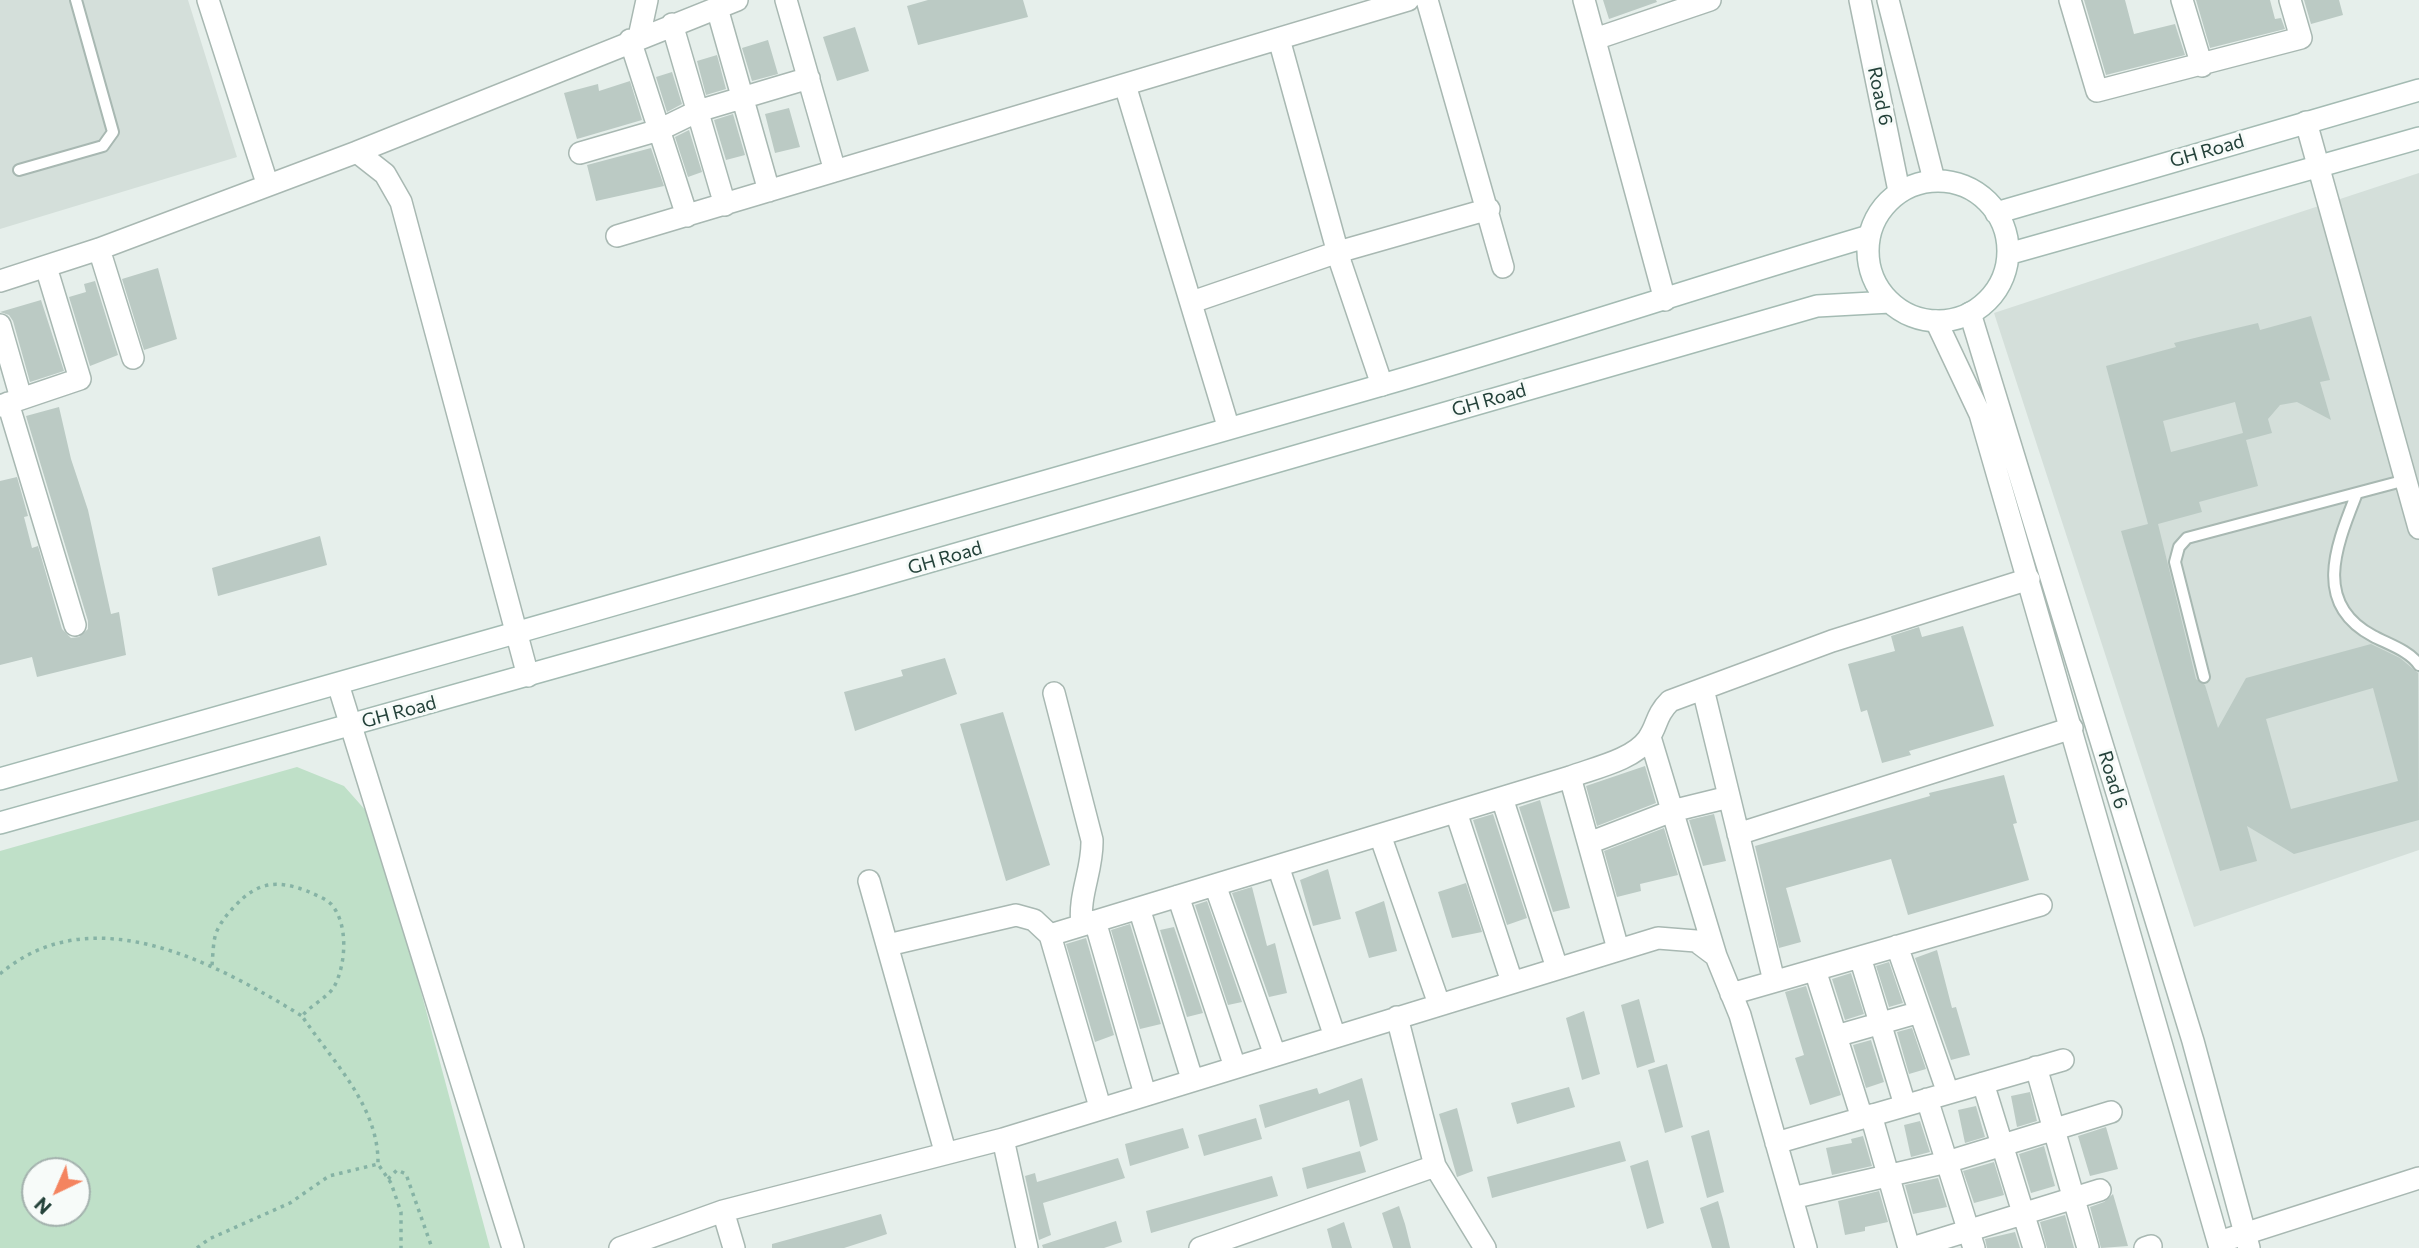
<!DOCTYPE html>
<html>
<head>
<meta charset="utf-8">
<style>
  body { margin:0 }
  #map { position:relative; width:2419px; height:1248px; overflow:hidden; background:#e6efeb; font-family:Commissioner,sans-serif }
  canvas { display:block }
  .north { position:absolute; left:21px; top:1157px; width:70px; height:70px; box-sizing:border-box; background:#f7fbf9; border:2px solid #a3b1ad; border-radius:50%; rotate:224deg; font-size:19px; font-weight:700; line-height:28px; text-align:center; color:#24423a }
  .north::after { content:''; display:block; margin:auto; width:24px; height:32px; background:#f4845f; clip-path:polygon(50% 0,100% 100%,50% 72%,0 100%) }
</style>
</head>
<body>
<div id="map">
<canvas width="2419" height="1248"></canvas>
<div class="north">N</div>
</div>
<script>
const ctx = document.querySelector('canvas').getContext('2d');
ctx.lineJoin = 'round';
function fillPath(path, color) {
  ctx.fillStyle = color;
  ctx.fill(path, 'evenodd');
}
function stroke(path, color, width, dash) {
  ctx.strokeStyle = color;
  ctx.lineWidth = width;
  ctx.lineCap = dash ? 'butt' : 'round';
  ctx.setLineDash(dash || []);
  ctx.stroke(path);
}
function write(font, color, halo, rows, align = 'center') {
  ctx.font = font + ' Commissioner,sans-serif';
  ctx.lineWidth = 6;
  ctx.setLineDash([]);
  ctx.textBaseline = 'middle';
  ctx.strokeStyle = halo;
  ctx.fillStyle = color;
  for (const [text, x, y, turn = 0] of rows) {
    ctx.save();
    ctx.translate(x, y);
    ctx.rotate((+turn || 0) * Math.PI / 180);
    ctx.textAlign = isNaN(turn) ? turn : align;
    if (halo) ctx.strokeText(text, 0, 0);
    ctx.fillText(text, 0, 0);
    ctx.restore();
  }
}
fillPath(new Path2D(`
  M0,0H188L237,157L0,229Z
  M2419,173V850L2194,927L1994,313Z`), '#d4dfda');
fillPath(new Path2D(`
  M297,767L344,786L375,821L490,1248H0V851ZM35,1171H77V1213H35Z`), '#bfe0c8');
fillPath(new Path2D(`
  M928,0H1023L1028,17L918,45L907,6Z
  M1603,0H1656L1657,2L1609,19Z
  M2084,0H2125L2134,34L2175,24L2185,55L2106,75Z
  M2196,0H2270L2275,19L2281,18L2285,29L2210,48Z
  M2304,0H2339L2343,15L2311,24Z
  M855,27L869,71L837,81L823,37Z
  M768,40L778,74L752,81L742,48Z
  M717,55L726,89L706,95L697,61Z
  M672,72L682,104L667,112L656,77Z
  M630,81L642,120L577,139L564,93L598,84L599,91Z
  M789,108L800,147L775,153L765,114Z
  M733,114L745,155L726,160L714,120Z
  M689,130L702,172L688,177L675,137Z
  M651,148L664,186L596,201L587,165Z
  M158,268L177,339L144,350L122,279Z
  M95,281L118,355L90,366L69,297L86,292L84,284Z
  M41,300L64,371L30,382L13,321L9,315L0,312Z
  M2311,316L2330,380L2320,382L2331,420L2297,402L2280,405L2268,419L2272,433L2246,440L2258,486L2199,502L2202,512L2158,524L2196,679L2205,685L2218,728L2246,678L2371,644L2400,658L2418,673L2419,820L2294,854L2247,826L2257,861L2220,871L2121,531L2148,524L2106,366L2176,347L2174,343L2207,335L2258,323L2260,330ZM2235,402L2243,433L2171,452L2163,421ZM2373,688L2398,781L2291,809L2266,719Z
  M59,407L71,459L88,510L111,614L119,612L126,655L37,677L32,657L0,665V481L17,477L28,516L24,517L32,548L38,546L62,629L71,638L79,637L88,629V621L26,416Z
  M320,536L327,565L218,596L212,568Z
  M1963,626L1994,726L1909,751L1911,755L1882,763L1867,710L1861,712L1848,664L1895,651L1891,636L1919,627L1922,637Z
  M945,658L957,694L855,731L844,692L903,676L901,670Z
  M1003,712L1050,865L1006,881L960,724Z
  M1645,766L1656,803L1597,826L1586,786Z
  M2004,775L2017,823L2013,824L2029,880L1908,915L1891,859L1786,888L1801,942L1779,948L1755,846L1930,796L1929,793Z
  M1540,800L1570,908L1553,912L1519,807Z
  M1493,814L1527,918L1507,925L1473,820Z
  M1714,814L1726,861L1703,866L1689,820Z
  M1664,828L1678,875L1640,884L1641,891L1617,897L1604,851Z
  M1328,869L1341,919L1313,926L1300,880Z
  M1466,883L1482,932L1452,938L1438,892Z
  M1252,887L1267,946L1275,943L1287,993L1269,997L1232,893Z
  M1207,901L1242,1002L1228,1005L1195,905Z
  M1384,901L1397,951L1369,958L1355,912Z
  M1130,924L1161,1024L1140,1029L1111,930Z
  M1174,927L1203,1013L1187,1017L1160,930Z
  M1086,938L1114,1035L1095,1042L1066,944Z
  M1937,950L1952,1008L1956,1007L1970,1055L1951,1060L1915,958Z
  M1889,962L1903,1003L1889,1007L1876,966Z
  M1851,973L1864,1014L1845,1020L1832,979Z
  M1806,986L1841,1095L1810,1105L1795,1058L1804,1055L1785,992Z
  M1639,999L1655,1062L1637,1068L1621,1005Z
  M1584,1011L1600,1074L1582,1080L1566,1018Z
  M1912,1028L1926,1069L1909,1074L1897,1032Z
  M1871,1040L1884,1082L1866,1088L1853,1045Z
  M1667,1064L1683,1127L1665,1133L1648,1070Z
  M1362,1078L1378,1140L1360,1147L1349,1100L1265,1128L1259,1105L1317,1088L1319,1094Z
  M1569,1087L1575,1107L1517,1124L1511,1103Z
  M2030,1092L2037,1121L2017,1127L2011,1096Z
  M1976,1106L1985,1137L1965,1143L1958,1110Z
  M1457,1108L1473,1171L1457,1177L1439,1114Z
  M1256,1118L1262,1139L1204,1156L1198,1135Z
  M1920,1121L1930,1152L1911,1157L1904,1125Z
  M2106,1127L2118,1169L2090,1176L2078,1136Z
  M1183,1128L1189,1148L1130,1166L1125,1144Z
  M1709,1130L1724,1192L1707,1198L1691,1136Z
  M1863,1136L1872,1166L1832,1175L1826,1148L1852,1143L1851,1139Z
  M1620,1141L1626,1161L1492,1198L1487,1177Z
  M2044,1146L2055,1186L2031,1193L2019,1154Z
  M1360,1151L1366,1172L1307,1189L1302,1168Z
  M1118,1158L1125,1178L1043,1203L1051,1235L1039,1240L1025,1176L1035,1173L1037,1182Z
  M1648,1160L1664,1223L1647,1229L1630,1166Z
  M1994,1162L2004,1195L1974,1203L1963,1171Z
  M1272,1176L1278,1196L1151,1233L1146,1211Z
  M1938,1178L1947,1207L1913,1214L1905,1185Z
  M1879,1191L1888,1222L1865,1227V1231L1845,1235L1838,1201Z
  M2113,1194L2128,1246L2101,1248L2090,1207L2104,1202Z
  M1718,1201L1723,1219L1730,1248H1712L1700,1208Z
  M1399,1206L1405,1224L1411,1248H1393L1382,1213Z
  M881,1214L887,1234L869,1240L844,1248H772V1244Z
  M2065,1215L2074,1248H2047L2040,1222Z
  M1116,1221L1122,1242L1104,1248H1043L1042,1245Z
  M1344,1222L1352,1248H1332L1327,1229Z
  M2015,1232L2020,1248H1987L1985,1239Z`), '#bbcac4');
const service = new Path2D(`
  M19,170L103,146L113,132L76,0
  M2357,493C2337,544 2311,603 2373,636C2388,644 2410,651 2419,665
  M2204,677L2175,562L2179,547L2187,538L2406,480`);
const minor = new Path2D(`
  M208,0L267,183
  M786,0L835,171
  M1427,0L1503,267
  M1584,0L1665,300
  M2070,0L2097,91L2301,38L2290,0
  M2182,0L2202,66
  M717,8L769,191
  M672,24L725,205
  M639,37L647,0
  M1279,39L1341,264L1382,385
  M1595,39L1710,0
  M630,40L687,216
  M1125,85L1228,426
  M2306,122L2419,528
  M357,152L737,0
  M580,153L659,130L698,111L809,78
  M617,236L1408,0
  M99,249L133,358
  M0,281L99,249L357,152L385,174L401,202L528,676
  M1192,302L1338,252L1489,209
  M0,325L21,398
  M8,403L75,625
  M0,406L80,379L46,267
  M338,684L513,1248
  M1703,689L1774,981
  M1054,693L1092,840C1093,870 1078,895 1082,925
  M1650,737L1716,956
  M1570,777L1618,949
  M1502,798L1557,968
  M1456,812L1512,982
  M1738,834L2072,728
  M1380,835L1439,1004
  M1589,843L1672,811L1729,797
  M1278,866L1335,1037
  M869,881L945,1151
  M1215,885L1275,1055
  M1178,896L1235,1067
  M1139,908L1192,1079
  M1095,921L1145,1094
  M888,945L1016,915L1034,920L1050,935
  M1897,946L1948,1093
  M1860,957L1905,1105
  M1815,970L1862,1118
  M1731,994L2041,905
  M1397,1017L1435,1166L1485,1248
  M1836,1036L1920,1012
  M2036,1067L2088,1248
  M1983,1083L2034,1248
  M1927,1099L1974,1248
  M1100,1107L1050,935L1570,777C1594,768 1633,760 1648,739C1658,725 1655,716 1670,701L1832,641L2029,579
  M1871,1115L1909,1248
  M1003,1139L1027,1248
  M1776,1143L2063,1060
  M1792,1198L1947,1162L2111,1112
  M723,1211L734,1248
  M2219,1242L2419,1178
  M620,1248L723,1211L1003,1139L1658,938L1696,941L1716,956L1740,1015L1806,1248
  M1200,1248L1435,1166
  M1912,1248L2100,1190
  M2145,1248L2151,1246`);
const tertiary = new Path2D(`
  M1860,0L1899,191
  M1888,0L1934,180
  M1970,313L2193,1041L2249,1248
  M1936,321L1980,414L2220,1248`);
const secondary = new Path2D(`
  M1868 251a70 70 0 1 1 140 0a70 70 0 1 1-140 0Z
  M1996,213L2419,90
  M2008,254L2419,138
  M0,779C461,649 922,517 1382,385C1545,338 1706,284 1869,236
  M0,823L852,584L1817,306L1890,302`);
stroke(service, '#a8b8b2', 14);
stroke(minor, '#a8b8b2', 24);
stroke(tertiary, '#a8b8b2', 24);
stroke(secondary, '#a4bbb3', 24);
stroke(new Path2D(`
  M212,965C213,955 213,942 216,933C220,923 228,913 235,906C258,881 278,880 307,891C315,895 325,898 331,904C349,924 346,965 334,987C327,998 311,1005 302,1016C332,1061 379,1106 378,1164
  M0,974C92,895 217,964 302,1016
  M388,1179L397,1170L406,1174L432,1248
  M197,1248L209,1239L290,1203L329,1176L378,1164L391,1183L401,1212V1248`), '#86b3a5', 3.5, [3.5, 5]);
stroke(service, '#fff', 10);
stroke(minor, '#fff', 21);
stroke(tertiary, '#fff', 21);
stroke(secondary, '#fff', 21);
write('19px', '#24423a', '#f7fbf9', [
  ["Road 6",1880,96,78],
  ["GH Road",2207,151,-16],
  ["GH Road",1489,400,-16],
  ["GH Road",945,558,-16],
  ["GH Road",399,712,-15],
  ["Road 6",2113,780,73]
]);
</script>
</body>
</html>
